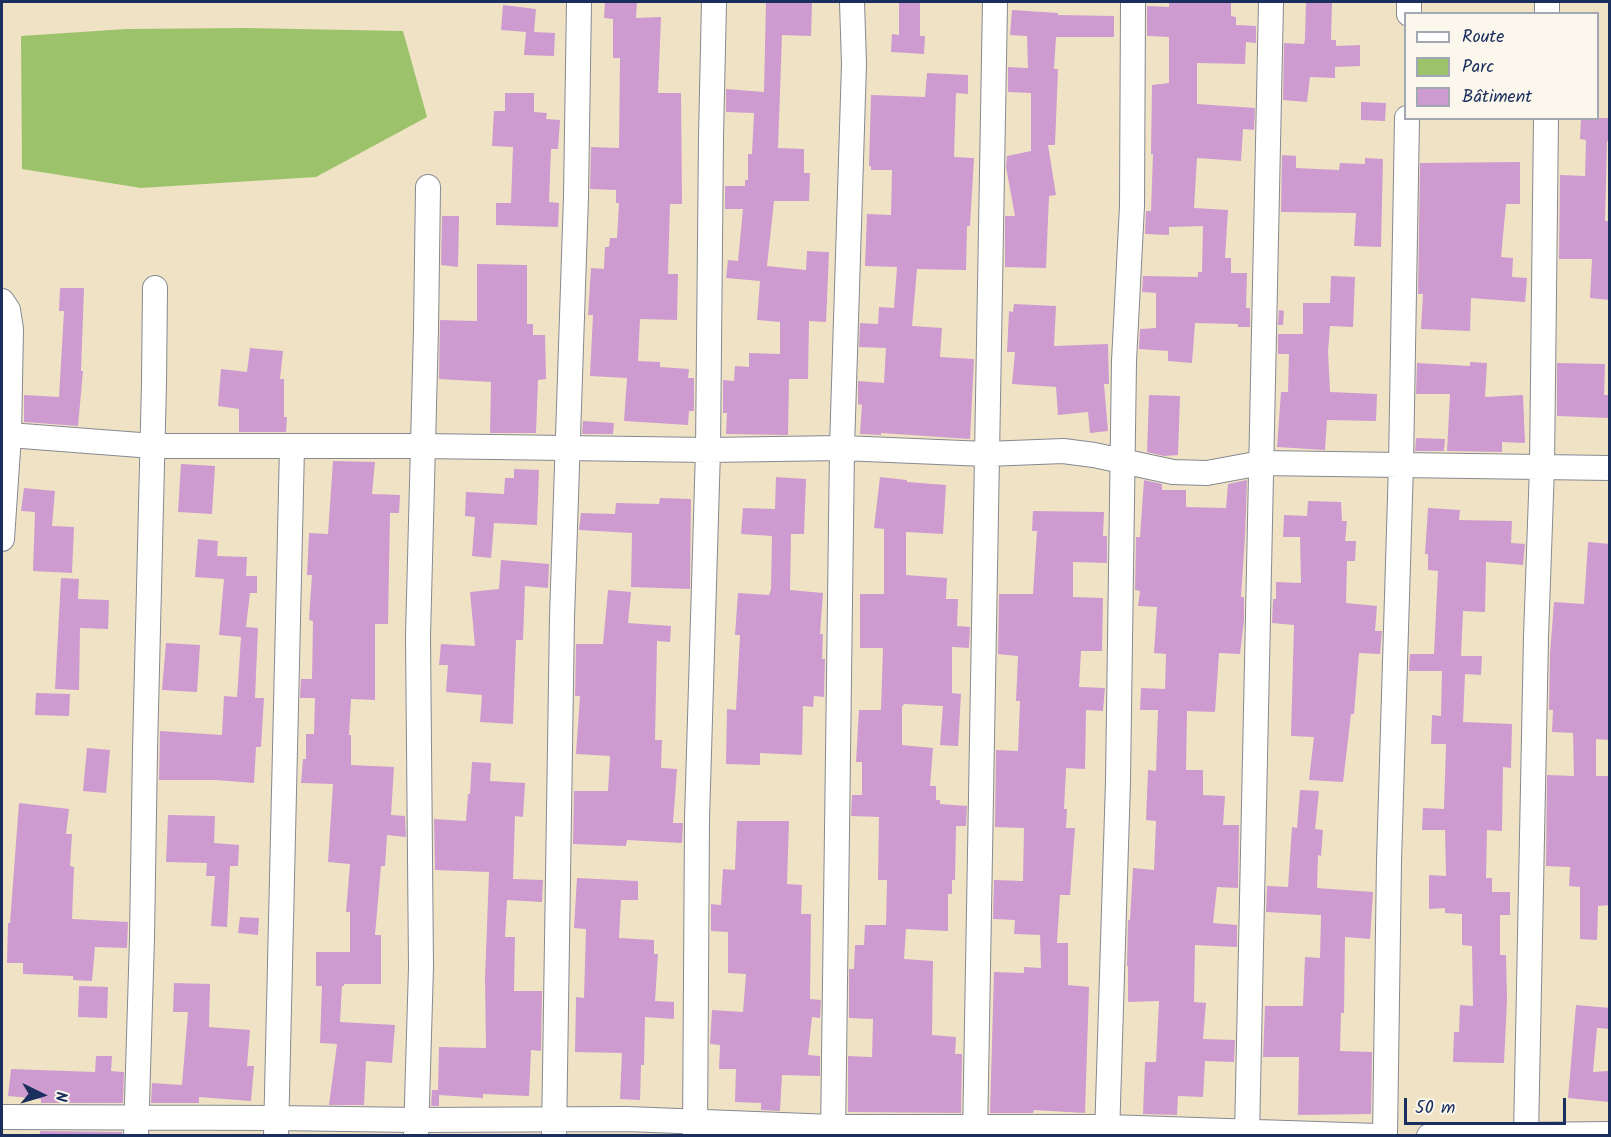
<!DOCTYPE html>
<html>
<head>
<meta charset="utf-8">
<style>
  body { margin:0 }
  #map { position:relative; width:1611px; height:1137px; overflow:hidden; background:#f0e3c5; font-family:Kalam,sans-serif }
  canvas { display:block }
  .frame { position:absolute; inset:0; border:3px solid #1b2f5e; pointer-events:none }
  .legend { position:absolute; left:1404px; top:12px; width:195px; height:108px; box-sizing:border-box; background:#fbf7ec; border:2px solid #a1a7b3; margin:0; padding:8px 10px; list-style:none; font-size:18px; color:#1b2f5e }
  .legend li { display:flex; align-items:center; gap:12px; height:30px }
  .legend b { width:30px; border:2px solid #a1a7b3 }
  .north { position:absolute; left:12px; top:1065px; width:60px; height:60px; -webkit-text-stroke:4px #fbf7ec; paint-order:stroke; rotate:95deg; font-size:16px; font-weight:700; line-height:24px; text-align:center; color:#1b2f5e }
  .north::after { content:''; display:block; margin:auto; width:21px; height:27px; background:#1b2f5e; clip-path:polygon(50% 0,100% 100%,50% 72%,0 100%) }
  .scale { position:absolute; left:1404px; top:1098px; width:162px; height:27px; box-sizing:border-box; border:3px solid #1b2f5e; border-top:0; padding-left:8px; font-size:18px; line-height:21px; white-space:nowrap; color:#1b2f5e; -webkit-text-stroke:4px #fbf7ec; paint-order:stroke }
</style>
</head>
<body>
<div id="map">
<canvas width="1611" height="1137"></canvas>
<div class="frame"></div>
<ul class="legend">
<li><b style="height:8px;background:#fff"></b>Route</li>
<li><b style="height:16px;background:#9dc26c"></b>Parc</li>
<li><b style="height:16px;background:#cd9bcf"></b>Bâtiment</li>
</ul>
<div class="north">N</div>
<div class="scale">50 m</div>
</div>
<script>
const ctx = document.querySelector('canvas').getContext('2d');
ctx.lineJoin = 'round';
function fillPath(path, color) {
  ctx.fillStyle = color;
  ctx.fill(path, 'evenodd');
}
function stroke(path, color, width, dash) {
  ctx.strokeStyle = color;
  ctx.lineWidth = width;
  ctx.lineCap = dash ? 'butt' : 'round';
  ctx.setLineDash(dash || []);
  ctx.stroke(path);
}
fillPath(new Path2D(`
  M246,28L403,31L427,117L316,177L141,188L22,169L21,36L126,29Z`), '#9dc26c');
fillPath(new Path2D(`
  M605,2H637L636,18L661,17L658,93H681L682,204H670L668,274H678L677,320L640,319L638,361L660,362V367L689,369L688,378H694V411H689L688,425L624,421L627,378L590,376L593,315H588L591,268L604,269L605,247H609L610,238H617L619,203H616V190L590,189L591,147L619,148L620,58H613V19L604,18Z
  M766,2H812L811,36L782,35L778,148L804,149V173H810L809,201H774L767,266L806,270L807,251L829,252L826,322L809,321L808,379H789L788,435L726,434L727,413H723V380L734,381L735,366L749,367V353L780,354V322L757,320L760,281L726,278L728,260L738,261L743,209H725V186H745V180H748V154H752L754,113L726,112V89L764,92Z
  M899,2H920V36H925L924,54L891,52L892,34L899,35Z
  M1169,2H1231V16L1236,17V25L1256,26V43L1246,42L1245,64L1197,63V104L1255,108L1254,130L1243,129L1241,161L1197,158L1194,208L1228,210L1225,258H1231V273H1247L1246,308H1250V327H1238V324L1195,323L1192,363L1168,361V351L1139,349L1140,329L1156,328V293L1142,292L1143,276L1198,277V272H1202L1203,226L1169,227V235L1145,234L1146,211H1151L1153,154H1151L1152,85L1169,83V37L1147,36V6L1169,7Z
  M1306,2H1332L1331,40H1336V46L1360,45V66L1335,67V78L1310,77L1307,102L1283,100L1284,43L1304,44L1305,39Z
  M503,5L536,9L534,32L555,33L554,56L524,55L526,32L501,30Z
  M1012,10L1058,13V15L1114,16V37H1056L1054,69H1058L1055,145H1048L1056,195L1049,196L1046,268L1005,267V216H1015L1006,167L1007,156L1031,151V93L1008,92V67L1028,68L1027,36L1010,35Z
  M927,73L968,75V94L956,93L954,157L974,158L970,226H967L966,270L917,269L912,326L942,328L940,357L974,359L970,439L881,433V435L860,434L862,405L858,404V381L884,383L886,348L859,347L860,323L878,324L879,307L894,308L897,267L865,266L867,214L891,215L892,170H871V166H869L871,95L925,97Z
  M505,93H534V112L547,113L546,119L560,120L558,149H551L549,202L559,203L558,227L496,225V203H511L513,147L492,146L494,111H505Z
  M1361,102L1386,103L1385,121L1361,120Z
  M1581,118H1610V141H1607L1605,221H1610V300L1590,298L1592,259H1559L1560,175L1585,176L1586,140L1580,139Z
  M1282,155L1296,156V168L1339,170L1340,163L1365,164V158L1383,159L1381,247L1354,246L1356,213L1281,212Z
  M1520,162V204H1506L1501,257L1513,258L1512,277L1527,278L1525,302L1471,298L1470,331L1421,329L1423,294H1418L1420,163Z
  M442,216H459L458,267L441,265Z
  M477,264L527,265V324H533V335H545L546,379L538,380L536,433H490L491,382L439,379L440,320L477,321Z
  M1331,276L1355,277L1353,327L1330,326L1328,352L1330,392L1377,394L1376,421L1327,420L1325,450L1277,447L1281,392H1288L1289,354H1278V334H1303V303H1330Z
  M60,288H84L81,371H83L78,426L24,422V395L59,397L64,311H59Z
  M1014,304L1056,306L1054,346L1108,344L1109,384H1104L1108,431L1090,433L1088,412L1058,415L1056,387L1012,384L1015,352H1007L1009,311L1013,312Z
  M1279,310L1284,311L1283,325H1278Z
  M250,348L283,351L280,379H284V417H287L286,432H239V409L218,406L221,369L247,372Z
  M1470,362L1487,363L1485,397L1523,395L1525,443L1502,442V452L1447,451L1450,394H1416L1417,363L1470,366Z
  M1557,363L1605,364L1604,395H1610V418L1557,416Z
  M1149,395L1180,396L1178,455L1164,456L1147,452Z
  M583,421L614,423L613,434H582Z
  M1416,438L1445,439L1444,451H1415Z
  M333,461L375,462L372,494L400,495L399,513H390L388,624H375V700L351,699L349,735H351V765L394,767L391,815L405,816L406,837L387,835L385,866H381L375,935H381V984H344V986H342L340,1022L395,1025L392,1063L366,1061L364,1105H329L337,1044L320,1043L322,986H316V952H350V912H346L350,864L328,862L333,784L301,783L303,759H306V734H314L315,698H300L301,679H312L313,621L309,620L312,575H307L309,533L328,534Z
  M181,464L215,466L212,514L178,512Z
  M514,469L539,470L537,525L494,523L491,558L472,556L475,517L465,516L466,492L504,494L505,478H514Z
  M776,477L806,479L804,534H791L790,590L823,593L820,634H823L822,659H825L824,697L814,696L813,707L803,706L802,755L760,753V765L726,764L727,709L736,710L740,635H735L738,593L769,595L771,589L772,536L741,534L743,508L775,509Z
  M880,477L907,480V482L946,485L943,534L906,532V575L947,578L946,599H958L957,626L970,627L969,648L952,647V693L961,694L958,746L940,745L943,706L904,704L902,707V745L933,748L930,786H936V800H940V804L967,806L966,826H956L955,880H952V894H948V931L906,929L904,959L933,961L932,1035L956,1037L955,1054H962L961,1113L848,1112V1056L872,1057L873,1019L849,1018V969H854L855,945H864L865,925H886L887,880H878L879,817L851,816L852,795H862V762H856L859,710H881L883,648H860V594H884V529L874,528Z
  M1144,480L1162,484V490H1186V507L1226,508L1228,484L1247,480L1245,537L1241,597H1244V620L1240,654L1219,653L1215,712L1187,711L1186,770H1203V795L1225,796L1223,825H1239L1238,888L1217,887L1213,923L1237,925V947L1195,945L1194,1002L1206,1003L1203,1039L1235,1040L1234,1062L1205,1061L1203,1097L1178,1096L1177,1115L1143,1114L1145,1062H1156L1159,1001L1128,1002V966H1127L1128,920H1130L1133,868L1154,870L1156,821L1146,820L1148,770L1156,771L1158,710H1140L1141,688L1165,689L1166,654L1154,653L1157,607L1138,606L1140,591L1135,590L1136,537H1140Z
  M24,488L55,491L52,526L74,527L72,573L33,571L35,512L21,511Z
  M660,498L691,499L690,589L631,587L632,533L579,530L581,513L615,514L616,503L659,504Z
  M1308,501L1341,502L1342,521H1347L1345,541H1356L1355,561H1347L1346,603L1377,606L1375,631H1382L1380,654L1359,653L1354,714H1351L1343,782L1309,780L1314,737L1291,736L1294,625L1272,623L1273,599H1276V582L1301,583L1300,537H1283L1284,515L1307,516Z
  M1428,508L1460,510L1459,520L1512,521L1511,543L1525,544L1523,565L1486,562L1485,612L1463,611L1461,656H1482L1481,675L1465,674L1463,722L1512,724L1511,768L1503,767L1502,831L1487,830L1486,878H1492V892H1510V915H1500V955H1506L1507,1000L1504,1063L1453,1062L1454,1032H1459L1460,1005L1473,1006L1472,946L1462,945V914L1445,913V908L1429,909V875L1446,876L1445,830H1422L1423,808L1444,809L1446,744H1431L1432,715L1441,716L1442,671H1409L1410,654H1434L1438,571L1428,570V554H1425Z
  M1033,511L1104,512L1103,536H1107V563L1073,562V597L1103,598L1102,651H1081L1079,687L1105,688L1103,711L1086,710L1085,769L1066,768L1064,809H1067L1066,828H1075L1070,895H1060L1057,943H1068V985L1089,987L1085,1113L1034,1110L1033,1113H990L994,972L1024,973V967L1041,968L1040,935L1014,934L1015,920L993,919L994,880L1023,881L1024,828L995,827L996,750L1018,751L1020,701H1016L1018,656L998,654L999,594H1033L1037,531H1032Z
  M198,539L218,541L217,556L247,557L246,576H257V593H250L246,627L258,628L255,698H264L261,747H256L254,783L216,780H159L160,731L222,735L224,696L237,697L241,637L219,635L224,579L195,577Z
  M1588,542L1610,544V740L1596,739V776H1610V905L1598,906L1597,940L1580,939V887L1569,886L1570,867L1546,866L1547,775L1574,776L1573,733L1552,732L1553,710H1549L1550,654L1554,602L1584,604Z
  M501,560L549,564L548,588L525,586L523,640H516L513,724L480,722L482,695L446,692L448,665H439L441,644L475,646L470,592L499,589Z
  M61,578L79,579L78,599L109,600L108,629L80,628L79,690L55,689Z
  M608,590L631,592L628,623L671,626L670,642L657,641L655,740H662L661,768L677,769L673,823H683L682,843L627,840L626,846L573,844L574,791H608L610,756L576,754L580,696H575L576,644H603Z
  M166,643L200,645L197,692L162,690Z
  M36,693L70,694L69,716L35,715Z
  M87,748L110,750L106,793L83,791Z
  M472,762L491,763L490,781L525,783L523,817L515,816L513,879L543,880L542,902L507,900L505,937H515L514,991H542L541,1051L531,1050L529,1096L483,1094V1098L439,1095V1106H431L432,1090H438L439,1047L486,1048L485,979L489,872L435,870L434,819L466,821L468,794H470Z
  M1300,790L1319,791L1315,829L1323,830L1321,856L1318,855L1317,888L1373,892L1370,939L1345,937L1344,1013H1341L1340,1051L1372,1052L1371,1114L1298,1115L1299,1057H1263L1265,1006H1303L1305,957L1320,958L1321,915L1266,912L1267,886L1288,887L1292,827L1297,828Z
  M19,803L69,809L66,834H72L70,866L74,867L72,919L128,922L127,948L95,947L92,981L73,980V976L23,974V963H7L8,923H10Z
  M168,815L215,816L214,843L239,845L238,866H230L227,927L211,926L215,876H206L207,863L166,862Z
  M737,821H789L787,884L802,885L801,914H811L810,999L821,1000L820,1018L812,1017L808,1055L820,1056V1076L782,1075L780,1111L761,1110V1103L735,1102L736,1069H719L720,1045L710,1044L712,1010L743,1012L746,974L728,973V932L711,931V904L721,905L723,869L735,870Z
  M577,878L638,881V900H621L619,938L654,940V954H658L655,1001L674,1002V1019L645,1017L644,1065H641L640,1100L620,1099L622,1053L575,1052L576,997L584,998L586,929L574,928Z
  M240,917L259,918L258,935L238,933Z
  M174,983L210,984L209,1027L250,1030L247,1066H254L251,1101L199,1097V1103H151L152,1083L182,1085L188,1012H173Z
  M79,986L108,987L107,1018L78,1017Z
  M1576,1005L1610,1008V1029L1597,1028L1593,1072L1608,1071L1609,1102L1568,1098Z
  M96,1056H112L111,1071L124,1072L123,1103H41V1099L8,1096L11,1069L95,1072Z
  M40,1131L122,1132V1136H40Z`), '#cd9bcf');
const street = new Path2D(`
  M1547,2V14
  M1409,14V2
  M2,301L8,310L11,329L9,435
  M2,539L9,435L153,446H422L708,450L842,448L986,454L1063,451L1094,455L1173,472L1207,473L1261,463L1610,468
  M2,1117L276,1118L416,1120L627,1119L833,1127H1107L1377,1136
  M136,1136L142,938L145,750L154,383L155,288
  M276,1136L292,447
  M416,1136L421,967L418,636L426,329L428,187
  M554,1136L562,617L576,196L579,2
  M695,1136L697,819L708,450L711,137L714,2
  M833,1136L842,448L854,64L852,2
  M975,1136L995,2
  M1107,1136L1118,781L1124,361L1132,206L1133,2
  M1247,1136L1271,2
  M1385,1136L1389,861L1401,464L1407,118
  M1429,1136L1610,1134
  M1526,1136L1536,637L1542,467L1546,118`);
stroke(street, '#868992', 26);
stroke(street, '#fff', 24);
</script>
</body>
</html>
